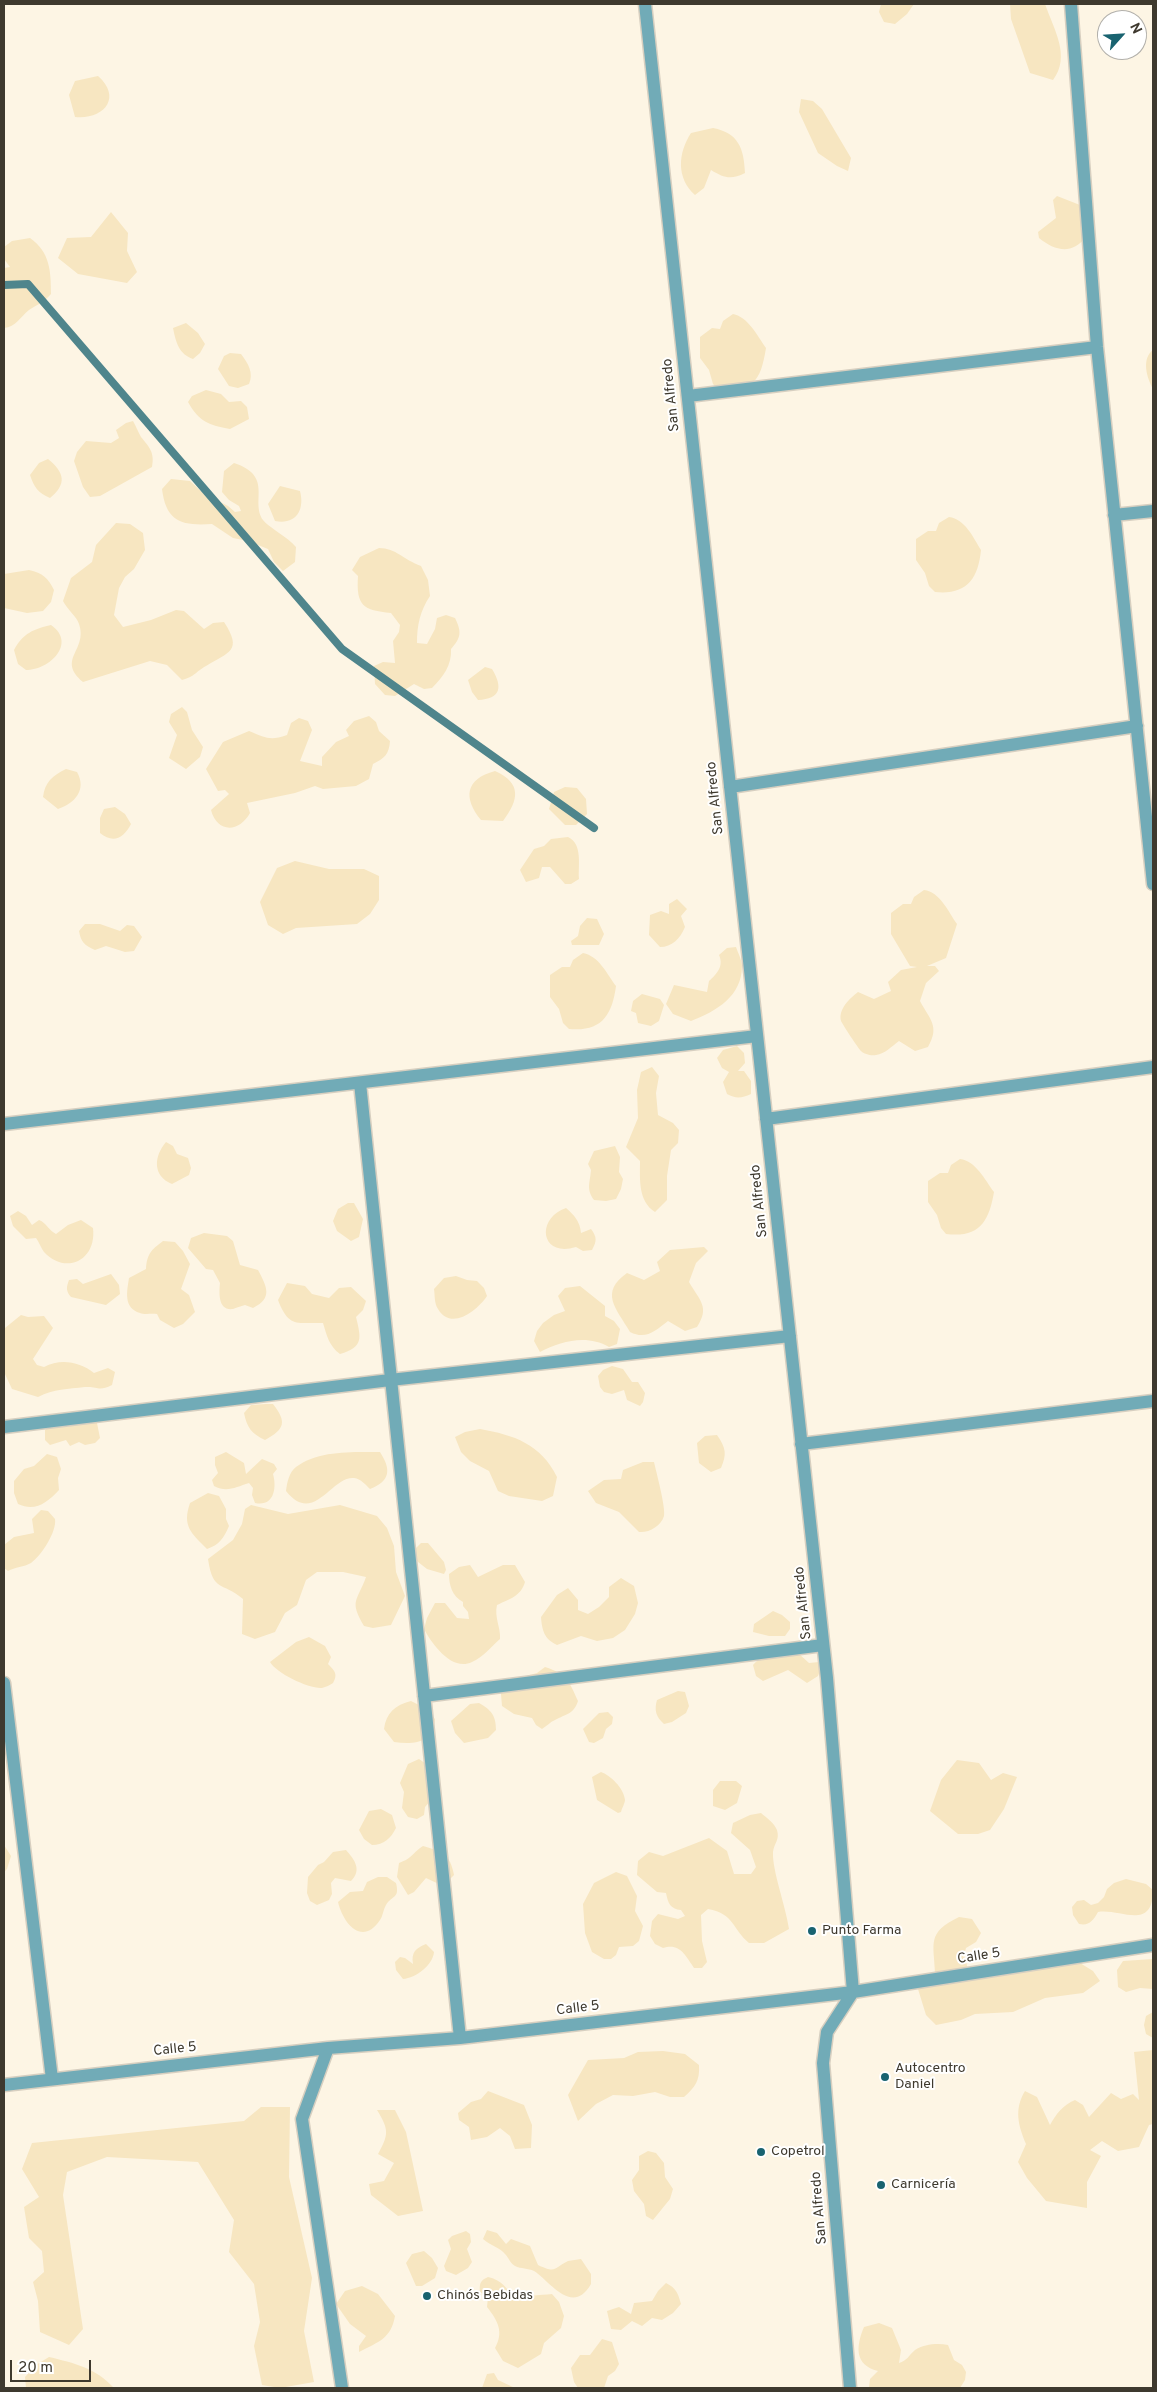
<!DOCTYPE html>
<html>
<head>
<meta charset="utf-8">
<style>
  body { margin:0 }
  #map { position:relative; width:1157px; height:2392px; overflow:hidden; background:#fdf5e4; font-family:Overpass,sans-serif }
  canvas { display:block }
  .frame { position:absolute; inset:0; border:5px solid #3e392e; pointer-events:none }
  .north { position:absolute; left:1097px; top:10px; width:50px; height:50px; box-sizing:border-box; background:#fff; border:1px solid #b2b0ab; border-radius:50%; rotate:64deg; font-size:14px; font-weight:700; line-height:20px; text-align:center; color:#3e392e }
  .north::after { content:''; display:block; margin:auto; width:18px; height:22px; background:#196370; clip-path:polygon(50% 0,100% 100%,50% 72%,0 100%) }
  .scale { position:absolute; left:10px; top:2360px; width:81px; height:22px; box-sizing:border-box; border:2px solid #3e392e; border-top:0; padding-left:6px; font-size:15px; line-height:18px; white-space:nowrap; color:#3e392e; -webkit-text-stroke:4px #fff; paint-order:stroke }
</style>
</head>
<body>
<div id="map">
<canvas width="1157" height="2392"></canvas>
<div class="frame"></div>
<div class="north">N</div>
<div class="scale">20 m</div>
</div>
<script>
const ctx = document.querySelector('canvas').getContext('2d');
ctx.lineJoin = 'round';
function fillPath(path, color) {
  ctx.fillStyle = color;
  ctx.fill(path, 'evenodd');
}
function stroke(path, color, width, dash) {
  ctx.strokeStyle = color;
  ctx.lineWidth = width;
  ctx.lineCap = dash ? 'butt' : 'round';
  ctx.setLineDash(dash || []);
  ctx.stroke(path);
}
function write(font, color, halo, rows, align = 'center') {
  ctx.font = font + ' Overpass,sans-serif';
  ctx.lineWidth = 4;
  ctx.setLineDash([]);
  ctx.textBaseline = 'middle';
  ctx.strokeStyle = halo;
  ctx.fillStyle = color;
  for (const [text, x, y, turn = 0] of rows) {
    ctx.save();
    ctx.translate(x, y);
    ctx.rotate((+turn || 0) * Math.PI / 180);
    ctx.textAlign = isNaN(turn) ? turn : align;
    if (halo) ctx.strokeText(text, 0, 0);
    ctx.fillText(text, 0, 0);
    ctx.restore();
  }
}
fillPath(new Path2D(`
  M881,4H914L907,14L895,24L884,22L879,12Z
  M1010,4H1045C1054,30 1071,56 1053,80L1030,73L1011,19Z
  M98,76C123,98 103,120 75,117L69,95L75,81Z
  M801,99L813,101L822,109L851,158L848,171L837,166L818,153L799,112Z
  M713,128C739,133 744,149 745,173C731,180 724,178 711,170L704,188L695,195C676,178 678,153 691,133Z
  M1057,196L1080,205L1086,237C1072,255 1055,251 1039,238L1038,232L1056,218L1053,200Z
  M111,212L128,233L127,251L137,272L127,283L78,274L58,258L67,238L91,237Z
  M30,238C50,252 51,271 51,294C43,303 38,304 29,310C20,317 16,327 4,328V268L10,267L4,259V247L12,241Z
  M733,314C748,317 757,335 766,348C760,384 754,388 719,390L713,384L709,370L700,358V337L712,328L720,329L723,321Z
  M186,323L198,333L205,344L200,353L193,359C179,354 176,343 173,328Z
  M1153,350V389C1147,378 1141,359 1153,350Z
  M230,353L241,354C248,363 254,373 249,384L238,388L229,386L218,369L224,356Z
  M206,390L221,394L229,402L241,401L247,407L249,419L230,429C209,425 199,422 188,402L192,396Z
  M133,421C136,426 138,432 141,437C149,447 155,452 152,467L100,496L90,497L83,487L74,461L77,452L86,441L111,443L119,438L116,430L126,423Z
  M48,459C65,473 67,484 50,498C38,493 34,487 30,475L39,463Z
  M234,463C274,476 250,501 263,520C268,527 288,537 296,547L295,562L283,571L274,562L268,549L248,541L233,538L212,524C182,526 166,522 162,489L171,479L190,481L204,494L228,506L235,512L241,511L239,506L229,500L222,492L224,471Z
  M280,486L300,491C305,510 296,525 275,521L268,504Z
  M949,517C965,519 973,537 981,550C978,580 966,595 935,592L929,586L925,573L916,560V539L928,531H936L939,523Z
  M116,523L130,524L143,533L145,550L134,569L125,577L119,588L114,615L123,627L151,620L176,610L184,611L204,629L213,623L224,622C243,651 229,652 206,666C195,672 196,676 182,680L167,665L150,661L83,682C56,659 88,651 79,624C77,617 67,609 63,601L71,578L92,562L96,545Z
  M379,548C396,548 404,560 421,566L428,580L430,596C420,611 417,625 417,643L427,644L435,629L437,618L446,615L455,618C462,632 461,638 451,649C452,665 443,677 432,688L424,689L414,684L395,696L385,695L375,684L374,666L383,662L395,663L393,641L399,632L400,625L391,613C363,610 356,606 358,576L352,570L360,557Z
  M29,570C43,573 48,578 54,590L51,602L43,611L27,613L4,608V574Z
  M51,625C77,643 50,670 26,670L18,664L14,650C23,633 34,629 51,625Z
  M485,667L492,669C503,687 501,699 478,700L472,692L468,680Z
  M182,707L187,712L192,730L203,747L200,757L186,769L169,758L177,735L169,722L171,714Z
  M369,716L376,722L379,731L390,741C389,754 385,758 373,764L369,779L356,786L323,789L315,786L295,793L247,803L250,813C239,833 217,833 211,810L229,794L225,790L218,791L206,769L223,742L249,731C266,738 270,741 287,735L291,723L299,718L308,721L312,730L300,761L322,766V757L336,742L349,736L346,730L354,721Z
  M66,769L77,772C87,790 75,803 58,809L43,797C45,782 52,776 66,769Z
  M495,771C522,783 519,800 503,821L481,820C463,798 465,779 495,771Z
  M565,787L577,788L586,799L587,814L576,825H565L549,809L554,792Z
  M115,807L125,814L131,824C124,838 113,844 100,833V818L104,809Z
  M568,837C583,844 578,865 579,879L571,884H565L550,867H542L539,878L526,882L520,870L534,849L544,846L551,839Z
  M295,861L329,869H364L379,876V900L370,914L357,924L296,928L283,934L268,925L260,902L277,868Z
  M924,890C940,892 948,911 957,924L946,958L927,966H935L939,971L926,983L920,1001C930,1020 940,1026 928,1047L915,1051L899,1041C892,1046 885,1054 876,1055C871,1056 864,1054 861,1051C858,1048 843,1025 841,1021C838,1009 850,998 858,992L874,999L891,991L888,982L901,970L917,967L910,966L891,934V913L903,904H911L914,897Z
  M677,899L687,909L681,916L685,927C680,939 672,947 660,947L649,935L650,915L661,911L669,914V904Z
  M587,918L597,919L604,934L599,945H572L571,941L578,936L580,926Z
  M85,924H100L120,931L127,925L134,926L142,937L134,951L125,952L106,946L95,950C84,945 81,942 79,931Z
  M736,947C738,953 742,960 742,966C742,996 717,1011 691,1021L673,1014L666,1004L674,985L707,992L709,981C717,974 724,966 719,955L727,948Z
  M583,953C599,956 607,974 616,986C612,1016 601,1032 569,1029L563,1023L559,1009L550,997V975L562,967H570L573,960Z
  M642,994L660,999L664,1005L659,1021L651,1026L638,1023L636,1013L631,1011L633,1001Z
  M737,1046L744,1053L745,1063L738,1071H744L751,1081V1094C742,1098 736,1099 727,1094L723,1082L729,1072L722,1068L717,1058L723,1050Z
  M652,1067L659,1076L656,1093L658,1115L673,1123L679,1130L678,1143L671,1150L667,1176V1200L655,1212C638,1201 640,1180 640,1161L626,1147L638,1118L637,1090L641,1072Z
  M166,1142L173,1146L177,1154L188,1158L191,1168L189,1175L172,1184C152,1176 154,1156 166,1142Z
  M615,1146L620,1157L619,1172L623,1179L621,1189L616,1199L606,1201L594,1200C586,1189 590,1183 591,1170L588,1164L594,1151Z
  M960,1159C976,1161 985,1180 994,1192C989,1222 979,1238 946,1234L941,1228L937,1215L928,1202V1181L940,1173H948L951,1165Z
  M348,1203H354L363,1219L359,1237L351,1241L337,1231L333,1221L338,1209Z
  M566,1208C574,1215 580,1221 581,1233L591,1229C597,1237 597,1241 592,1250L583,1251L576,1247C541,1258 535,1219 566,1208Z
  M18,1211L26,1216L32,1225L39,1220C47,1223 48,1230 56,1234L68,1225L81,1220L93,1228C97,1261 65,1275 44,1252C41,1248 39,1242 36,1238L26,1239L13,1226L10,1216Z
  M204,1233L227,1236L233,1241L240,1265L258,1270C267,1287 273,1298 253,1308L245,1305C241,1306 236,1308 233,1309C218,1311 219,1293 220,1283L213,1270L206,1269L188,1248L191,1238Z
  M163,1241L175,1242L183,1251L190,1264L181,1289L189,1295L195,1312L183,1324L174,1328L160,1320L157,1314C151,1313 145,1315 140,1313C123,1308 127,1291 129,1278L146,1269C147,1254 151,1250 163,1241Z
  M704,1247L708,1251L696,1263L689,1282C700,1301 710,1307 697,1327L685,1331L668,1321C655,1331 646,1340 630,1332C616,1308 599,1293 627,1273L644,1280L660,1271L657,1262L670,1250Z
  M111,1274L119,1285L120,1294L106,1305L71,1297C66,1291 66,1288 69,1280L77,1279L83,1284Z
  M456,1276L467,1280L477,1281L484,1288L487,1296C477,1311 451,1331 438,1309C434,1303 435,1295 434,1289L444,1278Z
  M287,1283L305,1286L312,1294L329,1298L339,1288L351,1287L366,1301L363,1310L356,1317C361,1338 364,1347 340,1354C329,1346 327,1336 323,1323C298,1322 289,1329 278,1300Z
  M580,1286L605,1306V1316L614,1321L620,1329L617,1344L609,1347C587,1334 561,1341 540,1352L534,1341L537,1331L543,1323L554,1315L565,1311L558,1296L565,1288Z
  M21,1315L28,1317L44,1316L53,1328L33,1359L37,1365L44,1367C61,1358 80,1362 94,1373L108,1368L115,1372L112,1385C98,1392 98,1386 85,1387C68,1389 54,1389 38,1397L12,1389L4,1372V1333L5,1328Z
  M612,1366L623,1369L632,1382H638L645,1393L643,1402L640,1406L627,1400L624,1390L612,1394L604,1392L600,1387L598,1376L603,1370Z
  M266,1404H273C287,1422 285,1429 265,1440C252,1434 247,1428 244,1413L251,1405Z
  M87,1420L97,1423L100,1438L95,1443L85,1445L79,1442L70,1446L66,1440L50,1445L45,1440V1430L55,1423L67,1427Z
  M480,1429C514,1435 541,1444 557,1477L553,1496L542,1501L509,1496L498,1491L489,1471L470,1461L461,1452L455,1437L465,1432Z
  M717,1435C726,1448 727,1454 721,1468L711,1472L699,1463L697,1443L705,1436Z
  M226,1452L244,1463L246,1474L262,1459L274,1464L277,1469L273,1474C277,1488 274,1507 255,1503L252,1495L253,1488L249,1483C236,1487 227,1493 214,1486L212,1480L218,1473L215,1465V1457Z
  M380,1452C391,1469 391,1481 370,1489C366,1485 361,1479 354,1478C331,1476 314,1526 286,1491C287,1483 289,1472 296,1467C318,1450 354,1452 380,1452Z
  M47,1454L57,1457L61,1469L58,1478L59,1490C47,1503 35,1512 18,1504L14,1493V1481L24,1469L34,1466Z
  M643,1462H654C656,1471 666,1508 664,1516C661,1526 649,1533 639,1532L619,1512L596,1503L588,1491L604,1480L621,1479L623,1470Z
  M208,1493L219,1496L226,1509V1519L229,1526C224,1538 219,1545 207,1549C191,1533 182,1526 190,1503Z
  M251,1505L288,1514L340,1505L377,1516L387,1528L394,1546L396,1572L405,1596L391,1625L373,1628L364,1626C349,1600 357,1602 366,1577L343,1572H317L306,1580L297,1605L285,1613L275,1632L255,1639L242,1634L243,1599C222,1581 213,1593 208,1559L233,1540L242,1524L245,1509Z
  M41,1510L48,1511L55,1519C57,1531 42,1555 31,1563C24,1567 15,1567 8,1571L4,1568V1545L14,1537L34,1533L32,1519Z
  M421,1543H428L444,1562L446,1570L444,1574L427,1569L413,1558L415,1549Z
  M470,1565L478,1577L503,1565H515L525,1582C521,1596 510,1599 497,1605C494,1617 501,1628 500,1639C491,1647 483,1657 472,1662C452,1672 432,1644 424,1629L427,1618L435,1603H445L457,1618L469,1619L468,1612L463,1606V1602C452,1596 449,1585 449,1574L459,1567Z
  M621,1578L634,1586L638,1603L635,1614L625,1630L613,1638L597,1641L581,1636L557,1645C544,1639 542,1630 541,1617L557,1595L568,1588L578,1600V1610L588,1614L599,1607L609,1597V1587Z
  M773,1611L782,1615L790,1622V1629L785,1636H769L753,1632L754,1624Z
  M309,1637L325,1646L331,1657L328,1664C335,1671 338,1674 333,1683C330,1685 326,1687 322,1688C309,1689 276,1673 270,1662L296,1642Z
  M791,1653H798L809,1663L819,1662L822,1666L818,1676L807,1683L788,1670L763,1681L756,1676L753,1665C767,1649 776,1661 791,1653Z
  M545,1667C567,1674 569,1681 578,1701C574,1714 566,1714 555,1720C550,1722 547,1726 542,1729L536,1725L532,1718L514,1714L502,1706L500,1683L537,1673Z
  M678,1691L685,1692L689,1706L686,1713L672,1722L664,1724C656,1717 654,1710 657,1700Z
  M411,1701L425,1708L435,1719C433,1743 414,1745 394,1742L384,1729C386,1713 395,1705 411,1701Z
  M479,1703C491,1710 496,1715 496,1730L488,1738L464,1743L455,1733L451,1721L470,1704Z
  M608,1712L613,1717L612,1724L606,1729L603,1738L594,1743L589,1742L583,1729L599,1713Z
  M419,1759L432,1768L433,1798L425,1807L424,1815L417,1819L408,1817L402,1808L404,1792L400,1783L408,1764Z
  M957,1760L979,1763L991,1780L1003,1773L1017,1777L1004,1809L990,1830L978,1834H958L930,1811L941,1780Z
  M601,1772C610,1775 624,1788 625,1800C625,1803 622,1808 621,1812L618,1813L597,1800L592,1777Z
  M720,1781H736L742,1786L737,1803L725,1810L713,1806V1790Z
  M381,1809L392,1815L396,1828C391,1838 384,1845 372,1845L364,1839L359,1830L369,1811Z
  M761,1813C767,1818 774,1823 777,1830C780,1840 774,1843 773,1852C772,1870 786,1907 789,1929L764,1943H749C732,1929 735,1914 708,1909L701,1915L702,1941L707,1962L702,1968H694C685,1955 680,1943 663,1948L655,1944L650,1936L652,1921L658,1914L678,1919L685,1916L681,1910C670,1909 668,1903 666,1893L657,1892L637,1875L638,1861L649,1852L663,1856L709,1838L727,1851L734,1874H751L756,1867L750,1850L731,1833L733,1823L750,1815Z
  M4,1845L11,1856L7,1869L4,1872Z
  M423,1846C442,1852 450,1853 454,1875L443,1886L426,1878L414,1892L408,1895L397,1877L399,1863C413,1858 412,1853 423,1846Z
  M346,1850C355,1860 362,1870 351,1881L335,1878L331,1883L332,1894L329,1900L317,1905L310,1901L307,1893L308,1877L318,1865L324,1862L333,1852Z
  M616,1872L627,1876L637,1896L635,1911L643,1926L639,1941L633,1946L619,1947L616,1955L611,1959H604L592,1952L585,1933L583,1904L594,1883Z
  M378,1877H387L396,1883C400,1899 392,1895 386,1905C383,1910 383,1916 380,1920C362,1947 343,1923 338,1902L350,1892L363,1891L367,1882Z
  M1126,1879L1146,1884L1153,1890C1153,1932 1120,1908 1098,1912C1093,1921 1089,1926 1079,1924L1073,1915L1072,1907L1077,1901L1084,1900L1091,1905L1098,1903L1104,1897L1107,1889L1114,1883Z
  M959,1917L972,1919L981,1933L976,1942L966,1948L964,1955L968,1969L1005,1961L1017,1963H1080L1093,1971L1100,1981L1083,1993L1045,1998L1013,2012L975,2014L961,2020L936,2025L926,2015L918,1989L923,1980L935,1974C934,1943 926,1933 959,1917Z
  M426,1944L434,1952C433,1965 416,1978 403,1979L396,1970L395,1962L400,1957L405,1958L413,1964C411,1952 416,1948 426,1944Z
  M1153,1959V1989L1140,1988L1126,1992L1118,1987L1117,1970L1123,1961Z
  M1153,2012V2038L1146,2034L1144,2025L1146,2016Z
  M1153,2050V2124L1149,2125L1139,2147L1118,2151L1102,2141L1090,2150L1101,2156L1087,2182V2208L1046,2201L1027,2178L1018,2162L1026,2144C1018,2125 1014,2109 1025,2091L1037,2097L1050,2125C1056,2114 1063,2105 1075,2100L1083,2105L1089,2117L1111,2093L1121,2099L1133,2094L1139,2100L1134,2052Z
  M663,2051L685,2054L699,2065C700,2081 695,2087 684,2097H670L655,2092L633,2096L613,2095L596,2104L578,2121L568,2095L588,2060L624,2058L638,2052Z
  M488,2091L524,2105L532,2125L531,2148L515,2149L510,2136L500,2128L487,2137L471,2140L469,2127L459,2120L458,2113L471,2102L481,2099Z
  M261,2107H290L289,2177L312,2278L304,2331L314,2382L280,2388L262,2385L254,2346L260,2322L254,2284L229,2252L234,2220L198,2162L107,2157L67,2172L63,2195L83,2329L69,2345L40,2332L38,2301L33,2282L44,2272L42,2251L29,2238L24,2207L39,2197L22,2169L32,2143L244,2121Z
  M377,2110H395L406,2132L423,2211L398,2216L371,2195L369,2184L384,2181L394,2163L378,2154C389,2134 389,2130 377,2110Z
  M648,2151L656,2153L664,2163L665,2177L673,2189L670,2199L653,2220L646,2216L644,2204L634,2191L632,2180L639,2170V2156Z
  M487,2230L497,2233L506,2244L511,2239L530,2246L538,2265C557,2274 553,2268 568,2261C572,2260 577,2260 581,2259L591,2274V2284C572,2317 549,2280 534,2271C528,2268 521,2269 515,2266C510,2263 509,2258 505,2254C501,2248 489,2245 483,2239Z
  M466,2231L470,2234L471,2242L467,2249L472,2262L468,2268L456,2275L446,2271L444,2266L451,2249L448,2240L452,2236Z
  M424,2251L432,2258L438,2268L435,2278L422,2286H416L406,2263L412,2254Z
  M488,2277C501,2280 509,2288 512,2300C520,2296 541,2295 552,2294L559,2302L564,2316L561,2328L544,2343L541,2354L518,2368L503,2361L495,2348C504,2332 498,2321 487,2307L488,2297L480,2292C479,2283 481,2280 488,2277Z
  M666,2283C676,2288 678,2293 681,2304L673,2313L662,2320L652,2318L642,2326L632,2321L621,2330L611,2329L607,2311L619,2307L631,2314L634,2303L652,2301L658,2291Z
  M362,2286L378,2294L395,2316C391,2339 378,2342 359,2352V2346L366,2336L350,2324L336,2304L345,2291Z
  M879,2323L892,2328L901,2350L899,2363C907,2361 909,2355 915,2350C924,2344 938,2343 948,2345L954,2360L962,2365L966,2372L965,2380L960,2388H869L870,2379L878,2371C854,2365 856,2346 864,2327Z
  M602,2339L612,2342L619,2364L615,2371L608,2376L604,2388H578L574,2382L571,2368L580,2355H590Z
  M49,2357C74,2363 96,2368 114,2388H26L25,2377L36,2365Z
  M494,2373L498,2380L515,2388H482L487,2374Z`), '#f7e6c1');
stroke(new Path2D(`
  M4,285L28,284L342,649L594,828`), '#4f858c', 8);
const minor = new Path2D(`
  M645,4L827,1678L853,1992L827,2032L823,2063L850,2388
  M1071,4L1097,347L1153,884
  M688,396L1097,347
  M1114,515L1153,511
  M730,787L1137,726
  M360,1083L460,2038
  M766,1119L1153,1067
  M4,1124L757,1036
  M4,1427L390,1380L790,1336
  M801,1444L1153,1401
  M4,1683L52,2079
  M424,1696L823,1645
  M328,2048L302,2119L342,2388
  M4,2085L328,2048L460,2038L853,1992L1153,1945`);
stroke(minor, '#d7cfc0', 15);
stroke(minor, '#71abb7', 12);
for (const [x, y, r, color] of [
  [812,1931,5,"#196370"],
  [885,2077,5,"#196370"],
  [761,2152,5,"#196370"],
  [881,2185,5,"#196370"],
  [427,2296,5,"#196370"]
]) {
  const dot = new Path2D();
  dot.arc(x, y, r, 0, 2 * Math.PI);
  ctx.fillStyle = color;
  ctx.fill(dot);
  stroke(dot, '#fff', 2);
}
write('14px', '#3e392e', '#fff', [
  ["San Alfredo",672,395,-96],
  ["San Alfredo",716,798,-96],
  ["San Alfredo",760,1201,-96],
  ["San Alfredo",804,1603,-96],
  ["Calle 5",979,1957,-9],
  ["Calle 5",578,2009,-7],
  ["Calle 5",175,2050,-6],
  ["San Alfredo",820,2208,-95]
]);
write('14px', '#3e392e', '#fff', [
  ["Punto Farma",822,1931],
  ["Autocentro",895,2069],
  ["Daniel",895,2085],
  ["Copetrol",771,2152],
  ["Carnicería",891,2185],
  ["Chino´s Bebidas",437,2296]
], 'left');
</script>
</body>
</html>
